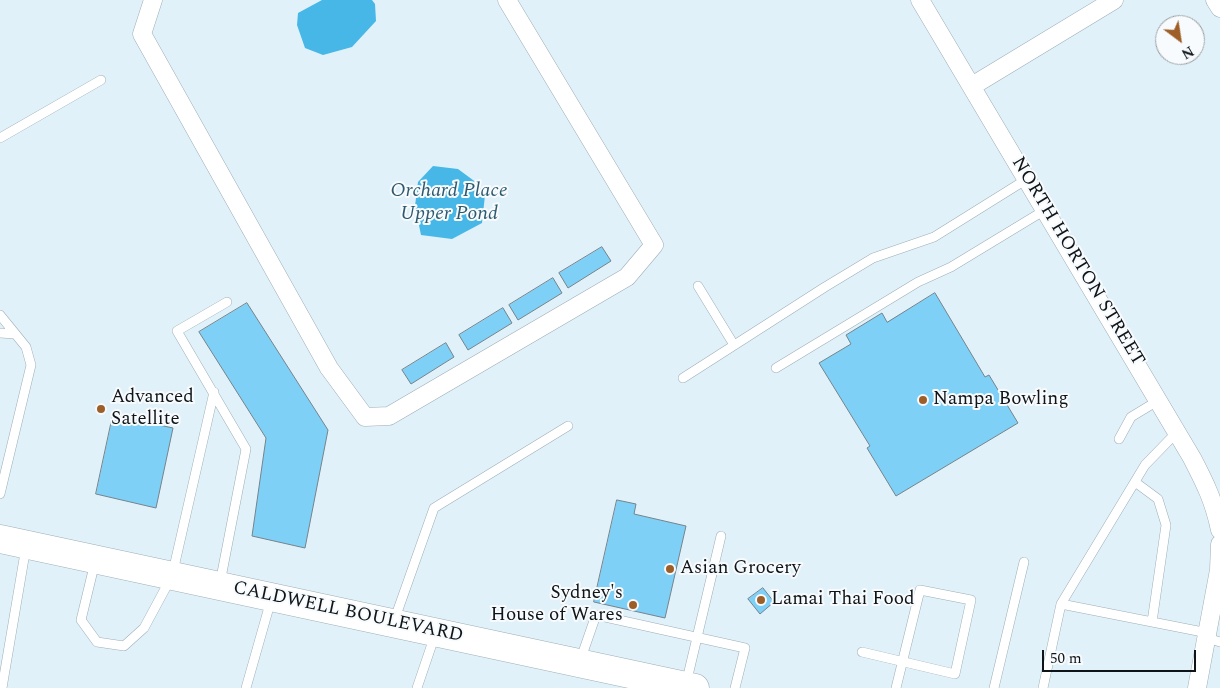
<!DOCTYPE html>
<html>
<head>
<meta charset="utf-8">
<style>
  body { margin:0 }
  #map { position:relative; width:1220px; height:688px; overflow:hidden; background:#e0f1f9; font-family:Spectral,serif }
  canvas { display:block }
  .north { position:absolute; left:1155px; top:15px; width:50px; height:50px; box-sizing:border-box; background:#f8fbfd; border:1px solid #9a9fa1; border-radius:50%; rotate:149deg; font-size:14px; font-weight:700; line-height:20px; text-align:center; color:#0e1417 }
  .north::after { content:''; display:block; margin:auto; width:18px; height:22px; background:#9e5e28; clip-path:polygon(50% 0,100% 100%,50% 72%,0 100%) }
  .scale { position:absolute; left:1042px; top:650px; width:154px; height:22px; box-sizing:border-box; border:2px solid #0e1417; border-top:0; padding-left:6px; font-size:15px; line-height:18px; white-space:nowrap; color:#0e1417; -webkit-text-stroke:4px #f8fbfd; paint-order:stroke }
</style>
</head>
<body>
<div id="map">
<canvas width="1220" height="688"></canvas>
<div class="north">N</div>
<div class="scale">50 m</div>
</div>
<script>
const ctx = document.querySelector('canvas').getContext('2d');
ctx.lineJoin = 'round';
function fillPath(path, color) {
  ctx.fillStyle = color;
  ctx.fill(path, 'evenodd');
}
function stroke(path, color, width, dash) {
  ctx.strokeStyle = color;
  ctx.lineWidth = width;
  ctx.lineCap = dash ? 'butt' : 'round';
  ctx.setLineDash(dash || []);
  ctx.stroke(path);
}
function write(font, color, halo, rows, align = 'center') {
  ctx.font = font + ' Spectral,serif';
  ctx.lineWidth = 4;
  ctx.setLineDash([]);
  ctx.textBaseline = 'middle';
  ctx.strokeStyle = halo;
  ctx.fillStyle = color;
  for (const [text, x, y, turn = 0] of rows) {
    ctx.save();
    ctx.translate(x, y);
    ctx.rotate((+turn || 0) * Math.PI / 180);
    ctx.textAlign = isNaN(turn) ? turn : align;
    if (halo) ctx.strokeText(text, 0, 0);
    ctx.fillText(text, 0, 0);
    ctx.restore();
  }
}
fillPath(new Path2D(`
  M322,0H372L375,4L376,21L352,47L323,55L305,48L297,25L298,13Z
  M433,166L458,169L477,183L485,195L482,223L452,239L421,235L415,206L418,182Z`), '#47b7e7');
const building = new Path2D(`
  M602,247L611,261L568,288L559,273Z
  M553,278L562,293L518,320L509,305Z
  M935,293L985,377L989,375L1018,423L896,496L867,448L870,446L819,363L851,344L846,335L882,313L887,322Z
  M247,303L328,430L305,548L252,536L266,438L199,332Z
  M503,308L512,323L468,350L459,335Z
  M446,343L454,357L411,384L402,370Z
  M113,415L173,428L156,508L96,494Z
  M617,500L636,504L634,514L686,526L665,618L594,602Z
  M763,588L774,602L760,614L748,599Z`);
fillPath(building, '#7fd0f7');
stroke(building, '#75838b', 1);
const service = new Path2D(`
  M0,138L101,80
  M698,286L734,345
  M0,315L26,347L31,365L0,494
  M0,333L15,334
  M776,368L918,282L951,267L1045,210
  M683,378L825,287L873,258L934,237L1027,179
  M1119,439L1131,417L1159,400
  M1135,482L1158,499L1166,525L1152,622
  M95,562L81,620L97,642L124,646L144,628L172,576L214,392
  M220,583L246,449L177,331L227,302
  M1061,604L1208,633
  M394,621L434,508L568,426
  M1207,638L1220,642
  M862,652L955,674L971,600L920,590L896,688
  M580,661L596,615L745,648L735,688
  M686,684L721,536
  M2,688L26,547
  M246,688L271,600
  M417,688L435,635
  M994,688L1024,562
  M1043,688L1061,604L1145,465L1177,432`);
const minor = new Path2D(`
  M153,0L142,34L329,368L365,417L389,416L627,277L654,245L507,0
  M920,0L1192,458C1205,483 1214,501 1220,530
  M1215,0L1220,8
  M972,86L1114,0
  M1197,688L1219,570L1220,544`);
const primary = new Path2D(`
  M0,539L695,688`);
stroke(service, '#9eaeb6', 10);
stroke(minor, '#9eaeb6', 19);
stroke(primary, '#9eaeb6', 29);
stroke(service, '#fff', 9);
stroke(minor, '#fff', 18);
stroke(primary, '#fff', 28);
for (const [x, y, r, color] of [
  [923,400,5,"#9e5e28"],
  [101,409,5,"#9e5e28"],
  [670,569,5,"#9e5e28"],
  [761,600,5,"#9e5e28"],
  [633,605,5,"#9e5e28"]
]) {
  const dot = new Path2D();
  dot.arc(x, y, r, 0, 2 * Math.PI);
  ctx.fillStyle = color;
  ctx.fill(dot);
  stroke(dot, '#f8fbfd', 2);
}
write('19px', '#0e1417', '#f8fbfd', [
  ["NORTH HORTON STREET",1077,262,59],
  ["CALDWELL BOULEVARD",348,613,12]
]);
write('19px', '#0e1417', '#f8fbfd', [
  ["Advanced",111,398],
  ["Satellite",111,420],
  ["Nampa Bowling",933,400],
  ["Asian Grocery",680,569],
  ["Sydney's",623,594,"right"],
  ["House of Wares",623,616,"right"],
  ["Lamai Thai Food",771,600]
], 'left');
write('italic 20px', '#2c596e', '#f8fbfd', [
  ["Orchard Place",449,192],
  ["Upper Pond",449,215]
]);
</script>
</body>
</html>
